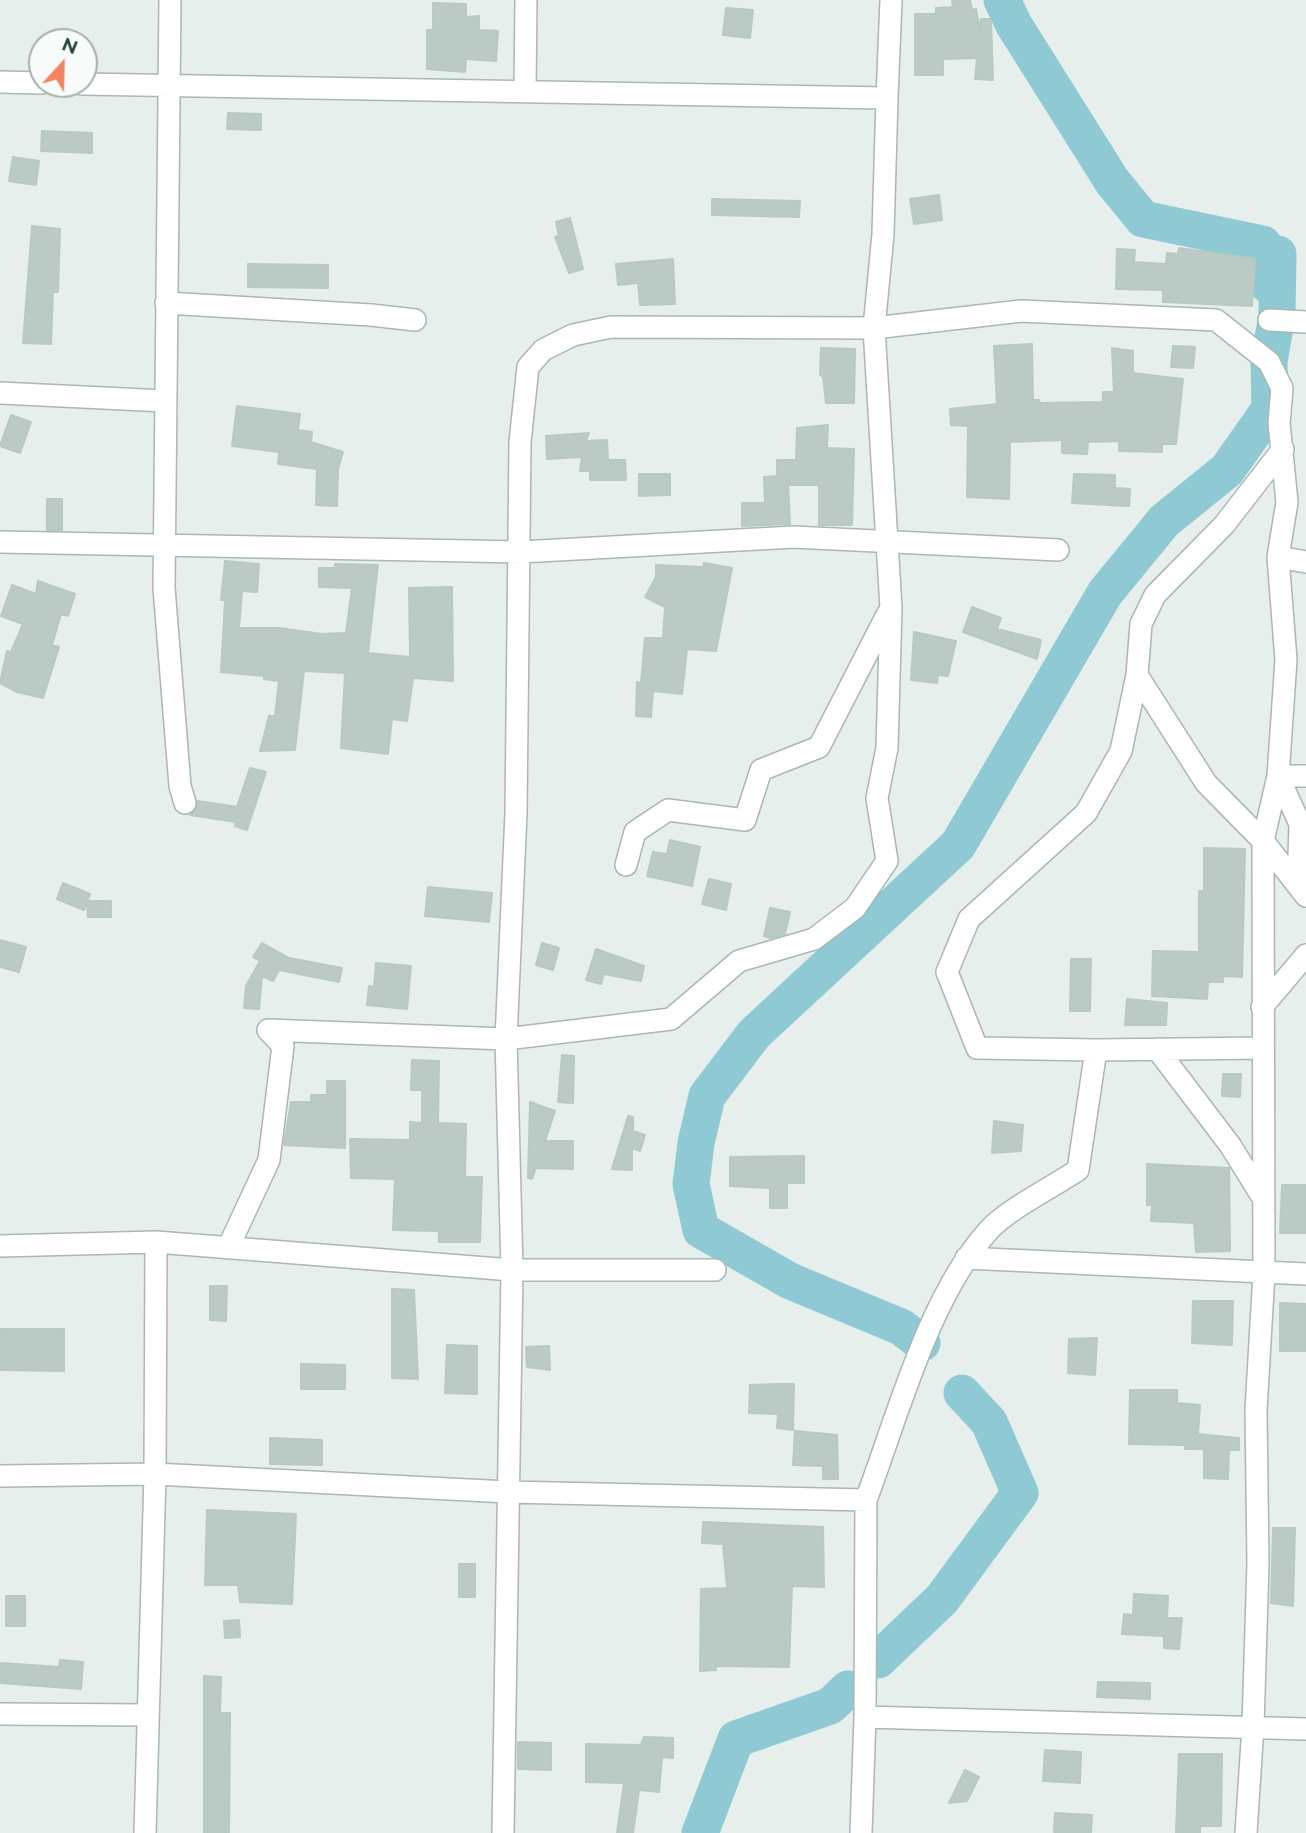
<!DOCTYPE html>
<html>
<head>
<meta charset="utf-8">
<style>
  body { margin:0 }
  #map { position:relative; width:1306px; height:1833px; overflow:hidden; background:#e6efeb; font-family:Raleway,sans-serif }
  canvas { display:block }
  .north { position:absolute; left:28px; top:28px; width:70px; height:70px; box-sizing:border-box; background:#f7fbf9; border:2px solid #a3b1ad; border-radius:50%; rotate:22deg; font-size:19px; font-weight:700; line-height:28px; text-align:center; color:#24423a }
  .north::after { content:''; display:block; margin:auto; width:24px; height:32px; background:#f4845f; clip-path:polygon(50% 0,100% 100%,50% 72%,0 100%) }
</style>
</head>
<body>
<div id="map">
<canvas width="1306" height="1833"></canvas>
<div class="north">N</div>
</div>
<script>
const ctx = document.querySelector('canvas').getContext('2d');
ctx.lineJoin = 'round';
function stroke(path, color, width, dash) {
  ctx.strokeStyle = color;
  ctx.lineWidth = width;
  ctx.lineCap = dash ? 'butt' : 'round';
  ctx.setLineDash(dash || []);
  ctx.stroke(path);
}
function fillPath(path, color) {
  ctx.fillStyle = color;
  ctx.fill(path, 'evenodd');
}
stroke(new Path2D(`
  M1002,0L1014,25L1112,181L1143,219L1263,244L1268,285
  M922,1343L901,1327L790,1281L701,1230L691,1184L696,1143L707,1096L754,1034L958,845L1105,593L1164,521L1227,470L1270,409L1269,362L1277,315L1278,254
  M878,1660L942,1599L1020,1493L989,1422L962,1393
  M700,1833L736,1739L830,1706L848,1689`), '#8ec9d4', 37);
const building = new Path2D(`
  M952,0H970L972,10L976,9L980,31L981,19H991L993,80L975,79L977,58L943,59V75H915V14H936V8L953,7Z
  M433,3L466,4V17L479,16V30L498,31L496,61L466,59L465,72L427,69V30H433Z
  M726,8L753,10L750,38L723,35Z
  M228,113L261,114V130L227,129Z
  M42,131L92,133V153L41,151Z
  M13,157L39,161L36,185L9,181Z
  M939,195L942,220L914,224L910,199Z
  M712,199L800,201L799,217L712,215Z
  M570,218L583,269L569,273L555,237L559,236L556,222Z
  M32,226L60,229L58,292H53L51,344L23,343Z
  M1179,248L1255,259L1252,306L1163,302V290L1116,289L1117,249L1135,250L1134,262L1166,264L1167,253L1178,254Z
  M673,259L675,304L640,305L638,283L618,285L616,264Z
  M248,264L328,265V288L248,287Z
  M1032,344L1033,400H1039L1040,403L1103,402V392H1114L1112,348L1133,351V373L1183,379L1176,444H1162V452L1119,451V441L1088,442L1087,454L1062,453V440L1010,442L1009,499L967,497L968,426L951,425L950,409L997,404L994,346Z
  M1173,346L1195,347L1193,368L1171,367Z
  M821,348L855,349L854,403H826L823,377L820,375Z
  M237,406L300,414L298,430L312,432L311,442L343,452L338,469L337,506L316,505L317,469L278,464L279,452L232,446Z
  M11,415L31,422L20,453L0,446Z
  M828,425L827,448L854,449L852,525H819V485H788L790,524L742,526V503H765L764,477L777,476V460H796L797,428Z
  M589,433L586,441L607,440L608,460H625L626,480H590V471H580L582,457L547,459L546,436Z
  M639,474H670V495L639,496Z
  M1074,474L1115,475V488L1130,489L1129,506L1072,503Z
  M47,499H62V530H47Z
  M225,561L259,564L257,592L242,591L239,628H279L322,634L346,633L352,588L319,587V568H335V564L378,565L368,653L410,657L409,588L452,587L453,681L413,678L407,721L392,719L388,754L341,748L345,673L304,671L295,750L260,751L269,716H275L279,681L264,679V676L221,672L225,600H221Z
  M704,563L732,568L716,651L687,649L682,694L653,691L651,717L636,716L637,682L641,683L645,638H663L665,607L645,597L656,577V565L703,567Z
  M38,581L75,594L68,616L61,614L52,645L59,647L43,698L17,692L0,683L7,651L11,652L23,624L1,616L12,585L36,594Z
  M972,607L1001,618L997,629L1041,640L1037,659L963,632Z
  M914,632L956,641L948,676L938,675L937,683L911,680Z
  M250,768L266,772L247,830L235,826L236,822L190,815L195,811L198,801L237,807Z
  M670,840L700,847L692,886L647,876L653,852L667,854Z
  M1204,848L1245,849L1242,977L1223,976V982H1208L1207,999L1152,996L1153,951L1199,952V891H1204Z
  M709,879L731,884L726,910L702,904Z
  M63,883L90,894L87,901H111V917H88L87,902L84,910L57,899Z
  M428,887L492,893L489,922L425,916Z
  M770,908L790,912L785,934L771,938L764,936Z
  M0,940L26,947L19,972L0,967Z
  M262,943L289,958L342,968L339,982L279,970L273,981L262,976L259,1009L244,1008L246,986L260,961L253,957Z
  M542,943L559,948L553,970L536,965Z
  M596,949L644,966L641,981L604,974L601,984L586,980Z
  M1071,959H1091L1090,1011H1070Z
  M376,963L411,966L407,1009L367,1005L369,986L374,987Z
  M1127,999L1167,1003L1166,1025H1125Z
  M562,1055L574,1056L573,1103L558,1102Z
  M412,1060L439,1061L438,1123L466,1124L465,1177H482L480,1242H439V1231L393,1230L395,1179L351,1178L350,1139L410,1140V1122L422,1123V1090H411Z
  M1223,1074H1241L1240,1097L1222,1096Z
  M327,1081H345V1148L284,1145L291,1102H311V1095H327Z
  M530,1102L555,1111L545,1141H573V1169L536,1168L532,1179L528,1178Z
  M628,1116L633,1117V1131L645,1135L640,1151L632,1148V1170L612,1169Z
  M994,1121L1023,1125L1021,1151L992,1153Z
  M804,1156V1183H787V1208H770V1188L730,1186V1157Z
  M1147,1164L1229,1168L1230,1251L1196,1252L1194,1223L1151,1221L1152,1205H1147Z
  M1282,1185H1306V1233H1280Z
  M210,1286H227L226,1321L210,1320Z
  M392,1289L414,1290L418,1379L392,1378Z
  M1193,1301H1233L1232,1345L1192,1343Z
  M1280,1303L1306,1304V1351H1280Z
  M0,1329H64V1371L0,1370Z
  M1097,1338L1095,1375L1068,1373L1069,1339Z
  M447,1345L477,1346V1394L445,1393Z
  M549,1346L550,1370L527,1367L526,1347Z
  M301,1364L345,1365V1389H301Z
  M776,1384H794L793,1430L777,1428L778,1414L749,1413L750,1385Z
  M1130,1390H1177V1403L1200,1405L1198,1434L1239,1438V1450H1229L1228,1479L1204,1478V1449H1185V1445L1129,1444Z
  M795,1431L837,1435L838,1479H823V1466L793,1465Z
  M270,1438L322,1440V1465L270,1464Z
  M207,1510L296,1514L292,1604L240,1602L238,1585H205Z
  M703,1522L823,1527L824,1587L792,1586L789,1667L716,1666V1670L700,1671L701,1589L727,1588L723,1544L702,1543Z
  M1273,1528H1295L1293,1606L1271,1603Z
  M459,1564H475V1597H459Z
  M1134,1594L1168,1596L1167,1618H1182L1179,1649L1164,1648V1636L1122,1634L1124,1614L1133,1615Z
  M6,1596H25V1626H6Z
  M239,1620L240,1637L225,1638L224,1621Z
  M60,1660L83,1662L81,1689L0,1683L1,1663L59,1667Z
  M204,1676L221,1677L220,1713H230L229,1833H204Z
  M1098,1682L1150,1683V1699L1097,1697Z
  M644,1737L673,1738V1758L662,1757L659,1792L639,1790L633,1833H617L624,1783L586,1782V1744L641,1745Z
  M518,1742L551,1743V1770L518,1769Z
  M1045,1750L1081,1752L1080,1783L1043,1781Z
  M1179,1754H1222L1221,1826H1200V1833H1176Z
  M965,1770L979,1777L967,1801L949,1803Z
  M1055,1813L1092,1815L1091,1833L1054,1832Z`);
fillPath(building, '#bbcac4');
stroke(building, '#b8c9c2', 2);
const minor = new Path2D(`
  M170,0L164,588L180,786L185,803
  M0,82L42,83
  M82,84L887,98L883,234L874,328L891,608L887,748L877,798L887,861L855,908L814,939L739,961L671,1019L506,1039L268,1030
  M525,91L526,0
  M887,98L891,0
  M166,303L371,315L415,320
  M1269,320L1306,322
  M0,393L165,401
  M0,542L521,552L794,537L1058,550
  M1278,557L1286,660L1278,776L1263,841L1306,896
  M626,865L635,832L668,810L745,820L761,770L819,747L888,613
  M1298,886L1300,824L1278,776H1306
  M1262,1007L1306,955
  M1157,1049L1230,1145L1263,1198
  M1096,1050L977,1048L947,972L969,919L1086,813L1121,751L1137,675
  M156,1242L512,1270H715
  M0,1246L156,1242L155,1474L145,1833
  M228,1248L269,1160L283,1046L268,1030
  M966,1258L1306,1274
  M0,1476L155,1474L508,1492L866,1500C898,1415 929,1296 989,1230C1007,1210 1054,1186 1078,1170L1096,1050L1262,1048
  M0,1714L148,1715
  M865,1717L866,1500
  M503,1833L512,1270L506,1039L516,813L520,442L528,367L543,350L573,335L611,327L874,328L1021,311L1216,320L1269,362L1282,388L1279,423L1287,502L1278,557L1306,562
  M861,1833L865,1717L1306,1729
  M1246,1833L1253,1726L1258,1563L1256,1410L1264,1273L1263,841L1206,783L1137,675L1141,624L1155,595L1224,525L1283,449`);
stroke(minor, '#a8b8b2', 24);
stroke(minor, '#fff', 21);
</script>
</body>
</html>
